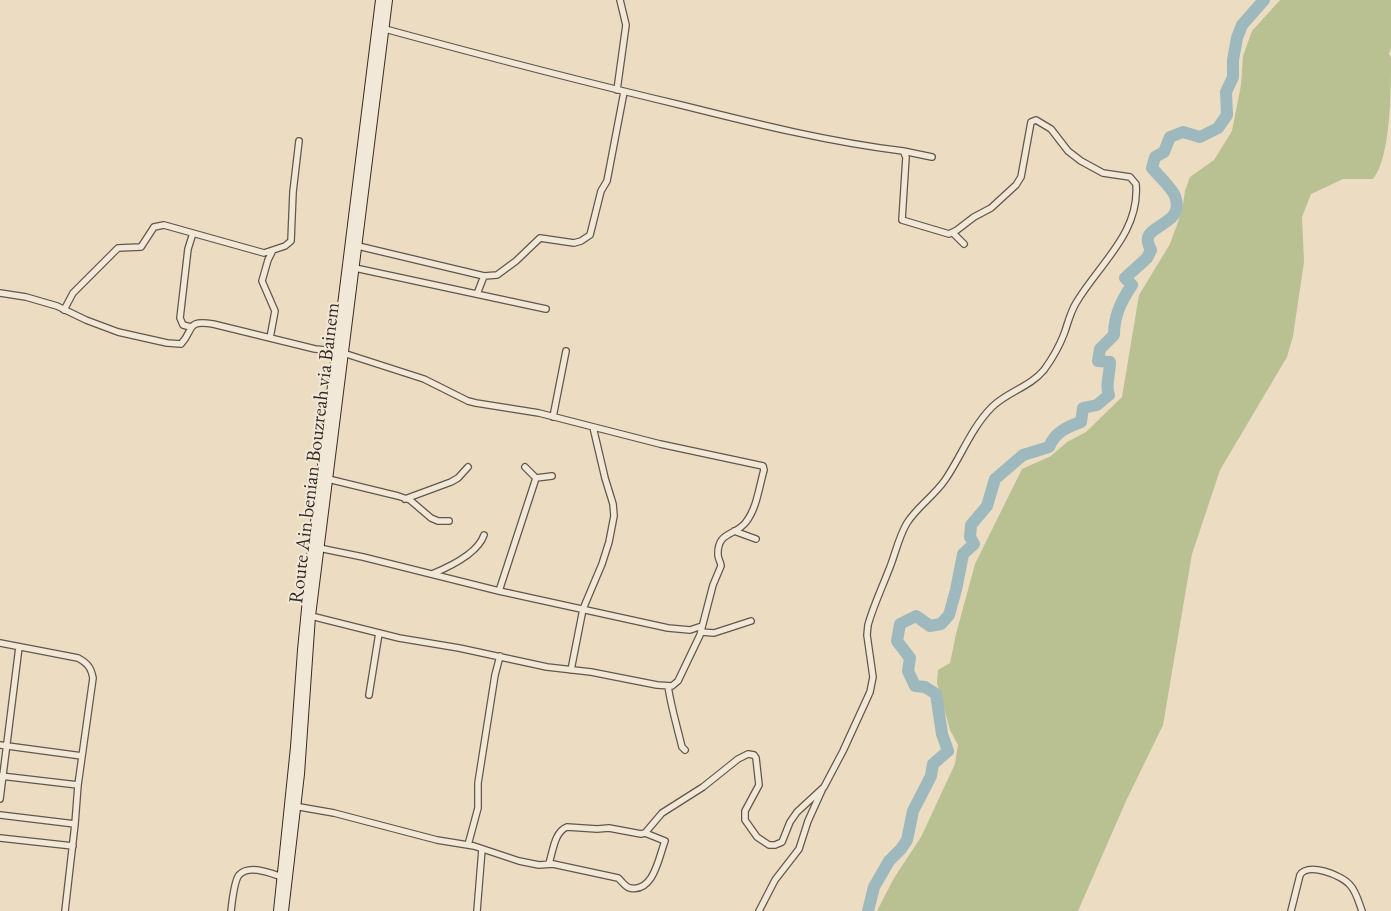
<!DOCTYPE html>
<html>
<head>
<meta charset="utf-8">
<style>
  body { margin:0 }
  canvas { display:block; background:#ebdcc2 }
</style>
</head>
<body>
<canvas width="1391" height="911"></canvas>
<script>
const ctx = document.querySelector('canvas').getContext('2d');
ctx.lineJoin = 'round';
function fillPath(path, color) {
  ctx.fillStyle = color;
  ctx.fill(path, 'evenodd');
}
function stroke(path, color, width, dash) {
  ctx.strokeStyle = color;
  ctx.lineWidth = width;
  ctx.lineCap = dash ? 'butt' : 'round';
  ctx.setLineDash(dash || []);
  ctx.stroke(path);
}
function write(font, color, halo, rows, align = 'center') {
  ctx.font = font + ' "EB Garamond",serif';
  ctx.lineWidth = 4;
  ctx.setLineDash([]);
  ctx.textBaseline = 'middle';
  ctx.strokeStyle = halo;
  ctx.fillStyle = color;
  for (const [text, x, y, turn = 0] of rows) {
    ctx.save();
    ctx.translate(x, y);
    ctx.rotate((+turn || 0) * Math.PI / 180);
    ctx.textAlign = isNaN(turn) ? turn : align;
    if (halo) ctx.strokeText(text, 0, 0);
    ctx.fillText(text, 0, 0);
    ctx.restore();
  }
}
fillPath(new Path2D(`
  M1280,0H1391V48L1389,54L1391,57C1391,89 1391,157 1373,179H1343L1311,194L1302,217L1304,262L1293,336L1287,357L1220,470L1192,554L1163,725L1126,801L1078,911H877L894,878L921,837L955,764L958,745L950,730L937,683L938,670L950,663L956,634L975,564L1022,469L1051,456L1067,442L1086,432L1122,397L1139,295L1170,244L1182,211L1185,191L1190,177L1214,160L1232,131L1241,85L1243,56L1252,31Z`), '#b9c092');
stroke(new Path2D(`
  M868,911L874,887L889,861L901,849L907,840L913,811L931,776L933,764L948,751L942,734L936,694L925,687L915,686L908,671L910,658L897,641L900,624L916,616L930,626L941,624L949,615L956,590L963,554L974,544L970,537L971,525L987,506L995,479L1023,455L1049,447C1055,432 1067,427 1081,422L1083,408L1097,405L1109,395C1105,387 1110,373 1110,362L1098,361L1100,349L1114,335C1114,316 1121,301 1132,285L1125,278L1147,258L1151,250C1149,246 1146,240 1149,235C1157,223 1184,221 1175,196C1172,188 1158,175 1152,168L1155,157L1164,152L1170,137L1183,132L1200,137L1218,128L1227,115L1226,92L1233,77V60L1237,38L1242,25L1264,0`), '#9eb9be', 12);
const minor = new Path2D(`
  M385,29C484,56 584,82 685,106C757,124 829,142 903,151L906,157L902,220L949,234L957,230L974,217L991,208L1016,185L1021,177L1031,122L1036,120L1051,129L1068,151L1081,161L1103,173L1130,177L1136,184C1140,233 1099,264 1076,303C1070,313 1068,323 1064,334C1059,347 1052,359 1044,370C1030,387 1007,392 992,407C971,428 961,457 945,480C934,496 917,507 907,523C898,538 895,556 888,572C881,590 873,607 868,625L867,635L873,677L870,692L843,751L824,787L797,812L790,822L782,842L775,845H769L757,837L745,820V811L759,785L756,758L754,755L748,754L738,759L703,787L662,813L645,833L641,834L609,828L597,829L567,827C554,832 553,852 549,863
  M617,90L626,25L620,0
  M903,151L932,157
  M953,233L964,244
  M358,246L484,276
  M355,268L546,309
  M0,293L26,297L57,306L86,320L118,332L167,343L181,344C195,329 185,320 213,324L315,349L337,351L424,379L468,401L476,403L539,413L660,444L763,466L764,470C759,487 757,508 746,522C736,536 717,531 718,555C718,559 721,562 721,566L713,585L700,635L678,681L672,686L657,685L591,672L547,667L459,648L399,638L311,616
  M477,294L484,276L497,275L516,261L540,238L574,243L581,241L590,235L601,191L607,181L624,92
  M64,310L73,293L118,248L141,247L154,227L164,225L264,253L285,246L291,241L293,192L299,141
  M191,327L183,325L180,318L188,249L193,233
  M270,338L275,311L262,281L268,260L272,252
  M553,417L566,351
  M525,467L536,478L552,476
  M328,479L398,496L410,500L431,518L438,521H449
  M405,499L451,482L458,478L468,467
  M734,531L756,539
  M319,548L363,557L499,591L668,628L690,630L702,626
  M432,574C449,567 478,553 484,535
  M499,591L536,478
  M701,632L714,633L751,621
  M0,643L78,658C87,663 91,667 93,678L78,785L75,824
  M571,670L583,609L602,564L609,542L614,516L613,504L605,478L593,427
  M668,686C671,707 677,726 682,747L685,750
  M369,695L379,633
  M0,745L82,756
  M1,776L78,785
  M0,799L19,647
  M294,806L334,813L437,840L474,846L519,861L539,865L553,864L618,878C622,881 625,887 630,888C654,893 659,856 665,841L645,833
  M0,815L75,824L65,911
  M0,838L73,846
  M468,845L478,808V783L495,675L500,656
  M231,911C232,903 234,881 239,875C249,864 270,873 282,877
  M477,911L482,849
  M759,911L775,880L799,849L808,821L822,790
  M1291,911L1300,875C1308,862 1342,875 1350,885C1356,891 1359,903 1362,911`);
const secondary = new Path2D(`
  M278,911L295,747L302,650L313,538L380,0
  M284,911L300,774L311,616L388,0`);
stroke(minor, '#63564c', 8);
stroke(secondary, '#362924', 10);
stroke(minor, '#f2e8d7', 5.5);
stroke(secondary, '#f2e8d7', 8);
write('20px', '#362924', '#f2e8d7', [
  ["Route Ain benian Bouzreah via Bainem",315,453,-83]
]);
</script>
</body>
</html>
